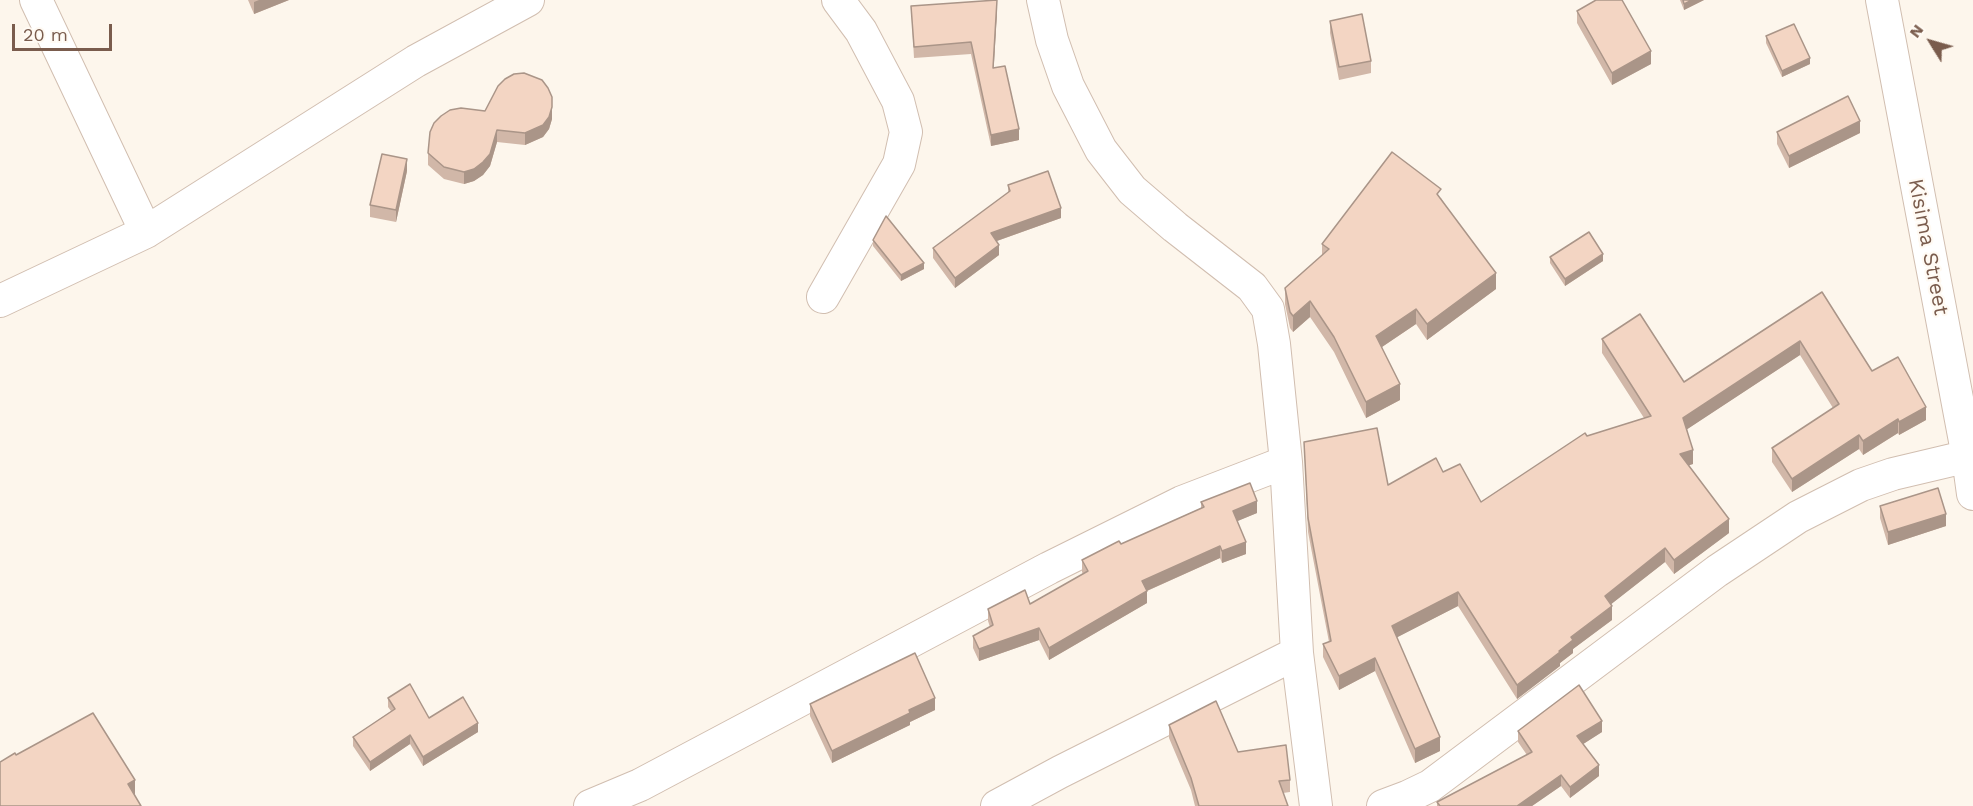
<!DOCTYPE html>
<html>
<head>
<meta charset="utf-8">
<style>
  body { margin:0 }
  #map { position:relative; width:1973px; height:806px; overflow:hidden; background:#fdf6ec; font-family:"Work Sans",sans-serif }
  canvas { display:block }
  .north { position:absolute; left:1901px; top:12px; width:60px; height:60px; -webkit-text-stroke:4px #fffaf3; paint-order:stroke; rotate:307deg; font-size:16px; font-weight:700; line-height:24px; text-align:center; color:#7a5c4d }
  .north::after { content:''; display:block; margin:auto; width:21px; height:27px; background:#7a5c4d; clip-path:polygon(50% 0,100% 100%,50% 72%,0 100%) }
  .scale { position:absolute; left:12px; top:24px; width:100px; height:27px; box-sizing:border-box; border:3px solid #7a5c4d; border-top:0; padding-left:8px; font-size:18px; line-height:21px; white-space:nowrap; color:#7a5c4d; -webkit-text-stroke:4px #fffaf3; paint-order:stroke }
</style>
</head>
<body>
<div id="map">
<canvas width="1973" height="806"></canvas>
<div class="north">N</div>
<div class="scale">20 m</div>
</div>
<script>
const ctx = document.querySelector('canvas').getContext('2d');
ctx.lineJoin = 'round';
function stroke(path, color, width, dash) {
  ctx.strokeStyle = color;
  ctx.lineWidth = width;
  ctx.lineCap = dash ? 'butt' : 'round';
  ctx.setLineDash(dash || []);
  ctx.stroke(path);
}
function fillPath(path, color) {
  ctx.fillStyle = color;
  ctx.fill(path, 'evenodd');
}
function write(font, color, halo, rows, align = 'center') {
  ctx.font = font + ' "Work Sans",sans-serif';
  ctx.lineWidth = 4.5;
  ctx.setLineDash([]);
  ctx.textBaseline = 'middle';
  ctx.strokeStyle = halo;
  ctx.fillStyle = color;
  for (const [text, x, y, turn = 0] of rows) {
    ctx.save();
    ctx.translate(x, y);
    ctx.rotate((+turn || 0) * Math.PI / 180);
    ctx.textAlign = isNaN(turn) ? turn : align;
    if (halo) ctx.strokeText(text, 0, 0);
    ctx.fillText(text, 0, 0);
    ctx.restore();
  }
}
const street = new Path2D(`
  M36,0L146,232
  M1043,0L1052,40L1068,86L1101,150L1132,190L1175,227L1252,287L1268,309L1274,344L1286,462L1297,653L1316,806
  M1882,0L1968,457L1973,494
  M823,297L899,164L906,132L898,101L861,31L838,0
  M0,301L146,232L416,61L528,0
  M590,806L640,785L1049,568L1182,502L1286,462
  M997,806L1060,772L1297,653
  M1383,806L1407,797L1430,786L1717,571L1798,517L1861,485L1893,474L1973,455`);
stroke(street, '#d1beb0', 34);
stroke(street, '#fff', 32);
fillPath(new Path2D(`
  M248,0H289L254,14Z
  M1680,0H1704L1684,10Z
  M911,6L997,11L993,68L1019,140L991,146L971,54L914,58Z
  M1577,11L1651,64L1612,85L1577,23Z
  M1330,21L1371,61V73L1339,80L1330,33Z
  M1766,36L1810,64L1782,77L1766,43Z
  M552,119L549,129L543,137L525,145L497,142L490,166L483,175L474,181L464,184L444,179L428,165V153L430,132Z
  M1777,132L1860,133L1789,168L1777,144Z
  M407,171L396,222L370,217V205Z
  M1008,185L1061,218L997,241L999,255L955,288L933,258V248L1008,193Z
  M1441,198L1496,289L1427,340L1416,324L1382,347L1400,400L1366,418L1334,352L1310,317L1293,332L1290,328L1285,304V288L1322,256V244Z
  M873,240L924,269L901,281L873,246Z
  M1550,257L1603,261L1565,286L1550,263Z
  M1822,292L1872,371L1926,420L1899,435L1898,433L1863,455L1859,449L1792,492L1772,462V448L1833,408L1800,355L1687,429L1693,464L1689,465L1729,533L1674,574L1665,562L1611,604L1612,620L1573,649V653L1560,663V666L1517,699L1458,606L1397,637L1440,751L1415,763L1375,671L1339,690L1323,657V644L1329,642L1308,532L1304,442L1388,485L1443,472L1481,502L1587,436L1644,418L1602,353V339L1684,382Z
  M1201,502L1257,513L1237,521L1246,554L1222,563L1220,558L1147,591V603L1049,660L1039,640L979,661L973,648V636L990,627L988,621V609L1030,604L1083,574L1082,572V560L1121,544L1201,508Z
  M1880,506L1946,526L1888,545L1880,518Z
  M388,698L429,718L478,732L423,766L410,744L370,771L353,746V737L391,711L388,707Z
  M810,704L935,710L910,722V725L832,763L810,716Z
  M1169,725L1238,752L1290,780V792L1283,793L1288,806H1195L1191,790L1169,738Z
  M1518,731L1602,732L1583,744L1599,776L1570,798L1561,786L1532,806H1437V802L1527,755L1518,742Z`), '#d1b7a8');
fillPath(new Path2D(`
  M259,0H289L254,14V2Z
  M997,0V11L993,80V68Z
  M1692,0H1704L1684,10V4Z
  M1651,51V64L1612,85V73Z
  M1810,58V64L1782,77V71Z
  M552,107V119L549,129L543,137L525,145V133Z
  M1860,121V133L1789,168V156Z
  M1019,129V140L991,146V135Z
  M497,130V142L490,166L483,175L474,181L464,184V172Z
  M407,159V171L396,222V210Z
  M1061,208V218L991,243V233Z
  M999,245V255L955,288V278Z
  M1603,254V261L1565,286V279Z
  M924,263V269L901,281V275Z
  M1496,273V289L1427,340V324Z
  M1310,301V317L1293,332V316Z
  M1416,309V324L1376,351V336Z
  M1800,341V355L1683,432V418Z
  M1400,384V400L1366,418V402Z
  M1926,407V420L1899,435V422Z
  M1898,419V433L1863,455V441Z
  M1859,435V449L1792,492V479Z
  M1693,450V464L1680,468V454Z
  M1257,501V513L1233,523V511Z
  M1946,514V526L1888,545V532Z
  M1729,519V533L1674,574V560Z
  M1246,542V554L1222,563V551Z
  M1220,546V558L1142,593V581Z
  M1665,548V562L1605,609V596Z
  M1147,591V603L1049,660V648Z
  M1458,592V606L1392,640V626Z
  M1612,606V620L1573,649V653L1560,663V666L1517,699V685L1559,651L1571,637Z
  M1039,628V640L979,661V649Z
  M1375,658V671L1339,690V676Z
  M935,698V710L910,722V725L832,763V751L909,710Z
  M1602,721V732L1577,748V736Z
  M478,723V732L423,766V757Z
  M410,735V744L370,771V762Z
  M1440,737V751L1415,763V749Z
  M1599,765V776L1570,798V787Z
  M1561,775V786L1532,806H1517Z
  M135,780V794L128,798V784Z`), '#aa9588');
const building = new Path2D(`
  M997,0L993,68L1005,66L1019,129L991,135L971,42L914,47L911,6Z
  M1596,0H1622L1651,51L1612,73L1577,11Z
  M1683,0H1692L1684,4Z
  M1362,14L1371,61L1339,67L1330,21Z
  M1794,24L1810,58L1782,71L1766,36Z
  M524,73L542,80L548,88L552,97V107L549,117L543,125L525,133L497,130L490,154L483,162L474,169L464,172L444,167L428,153L430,132L434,123L441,116L450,110L461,108L485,111L498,86L505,79L514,74Z
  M1848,96L1860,121L1789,156L1777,132Z
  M1392,152L1441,189L1437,194L1496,273L1427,324L1416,309L1376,336L1400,384L1366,402L1334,337L1310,301L1293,316L1290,312L1285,288L1329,249L1322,244Z
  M382,154L407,159L396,210L370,205Z
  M1048,171L1061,208L991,233L999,245L955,278L933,248L1010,191L1008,185Z
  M886,216L924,263L901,275L873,240Z
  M1589,232L1603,254L1565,279L1550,257Z
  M1822,292L1872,371L1898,357L1926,407L1899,422L1898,419L1863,441L1859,435L1792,479L1772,448L1839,404L1800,341L1683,418L1693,450L1680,454L1729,519L1674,560L1665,548L1605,596L1612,606L1571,637L1573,640L1559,651L1560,652L1517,685L1458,592L1392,626L1440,737L1415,749L1375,658L1339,676L1323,644L1331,641L1308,518L1304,442L1377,428L1388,485L1436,458L1443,472L1460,464L1481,502L1585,433L1587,436L1651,416L1602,339L1640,314L1684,382Z
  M1250,483L1257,501L1233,511L1246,542L1222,551L1220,546L1142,581L1147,591L1049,648L1039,628L979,649L973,636L993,625L988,609L1025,590L1030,604L1088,571L1082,560L1119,541L1121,544L1204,507L1201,502Z
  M1938,488L1946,514L1888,532L1880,506Z
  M915,653L935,698L909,710L910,713L832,751L810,704Z
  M410,684L429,718L463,697L478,723L423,757L410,735L370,762L353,737L395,709L388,698Z
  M1579,685L1602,721L1577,736L1599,765L1570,787L1561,775L1517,806H1440L1437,802L1532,752L1518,731Z
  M1216,701L1238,752L1286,745L1290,780L1279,781L1288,806H1199L1191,778L1169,725Z
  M93,713L135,780L128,784L141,806H0V762L15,753L16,755Z`);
fillPath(building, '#f3d5c3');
stroke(building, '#aa9588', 1.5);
write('21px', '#7a5c4d', '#fffaf3', [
  ["Kisima Street",1928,247,79]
]);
</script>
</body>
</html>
